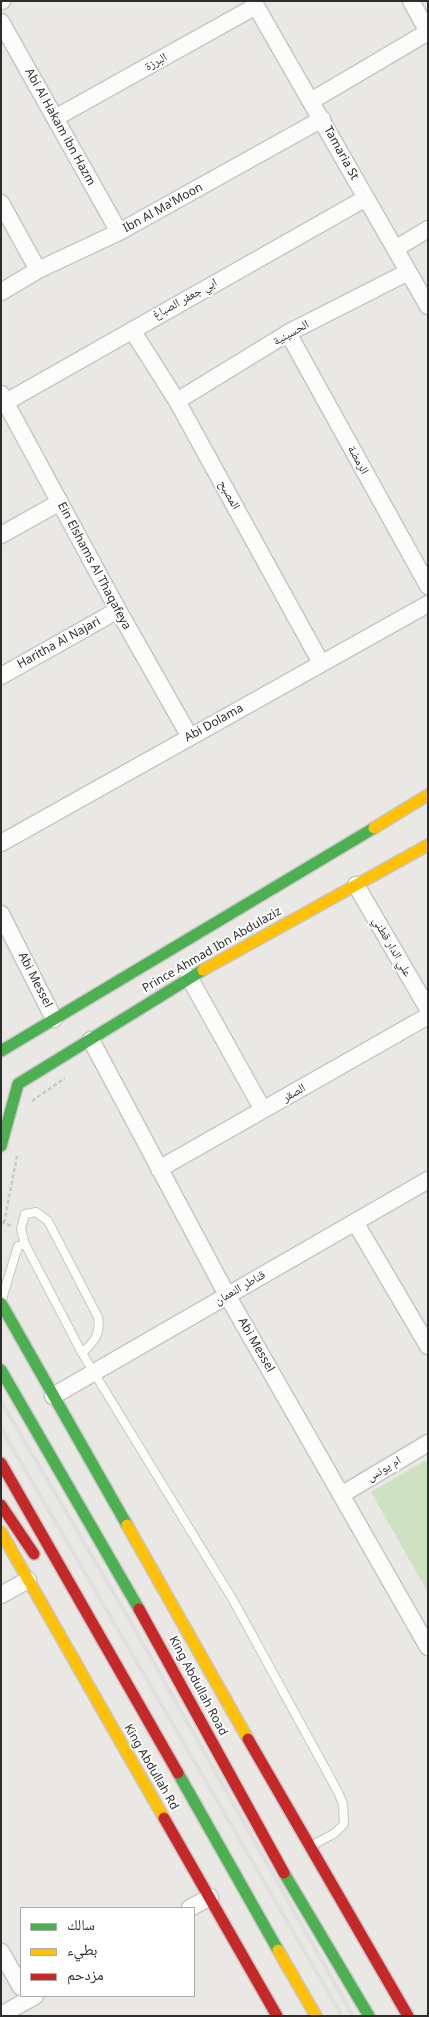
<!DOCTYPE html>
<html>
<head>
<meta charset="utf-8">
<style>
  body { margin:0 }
  #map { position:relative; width:429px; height:2017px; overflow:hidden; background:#eae8e5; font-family:"Noto Sans","Noto Naskh Arabic",sans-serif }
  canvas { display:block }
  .frame { position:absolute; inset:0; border:2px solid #2d2d2d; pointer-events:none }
  .legend { position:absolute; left:20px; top:1907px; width:175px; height:90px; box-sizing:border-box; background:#fff; border:1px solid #ababab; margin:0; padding:6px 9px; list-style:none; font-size:15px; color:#2d2d2d }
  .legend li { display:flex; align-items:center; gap:10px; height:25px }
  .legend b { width:25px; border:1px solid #ababab }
</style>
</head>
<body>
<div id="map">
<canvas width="429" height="2017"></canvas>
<div class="frame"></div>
<ul class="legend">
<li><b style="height:6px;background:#4caf50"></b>سالك</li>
<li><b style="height:6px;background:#ffc107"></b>بطيء</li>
<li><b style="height:6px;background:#c62828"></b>مزدحم</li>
</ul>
</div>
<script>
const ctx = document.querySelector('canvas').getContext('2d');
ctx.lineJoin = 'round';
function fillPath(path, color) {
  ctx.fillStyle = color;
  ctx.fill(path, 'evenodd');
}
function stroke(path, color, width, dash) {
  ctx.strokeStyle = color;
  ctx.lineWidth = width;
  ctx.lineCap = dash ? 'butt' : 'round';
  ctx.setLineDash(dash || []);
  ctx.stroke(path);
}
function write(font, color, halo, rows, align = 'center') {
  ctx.font = font + ' "Noto Sans","Noto Naskh Arabic",sans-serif';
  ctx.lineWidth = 4;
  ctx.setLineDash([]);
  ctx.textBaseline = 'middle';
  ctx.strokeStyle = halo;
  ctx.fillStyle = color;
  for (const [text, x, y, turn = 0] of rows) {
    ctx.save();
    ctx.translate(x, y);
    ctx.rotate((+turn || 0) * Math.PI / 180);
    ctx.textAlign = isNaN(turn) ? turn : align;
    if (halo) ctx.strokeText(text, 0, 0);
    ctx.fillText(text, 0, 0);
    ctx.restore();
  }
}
fillPath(new Path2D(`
  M428,1459V1593L371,1492Z`), '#cce2c2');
const lane = new Path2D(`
  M1,1302L18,1246L25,1244
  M82,1353C94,1342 101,1334 98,1317L48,1221L36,1212L25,1214L21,1229L25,1244L82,1353L233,1600L338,1792L343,1804L344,1824L335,1833L311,1846`);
const street = new Path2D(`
  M1,1H2
  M253,1L428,306
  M411,1L428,32
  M1,22L119,232
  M311,101L428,32
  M55,118L256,6
  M1,203L38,270
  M395,249L428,229
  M1,292L38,270L119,232L322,119
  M132,330L177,401L321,663
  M288,333L428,586
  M1,394L118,610L190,737
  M177,401L288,333L408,272
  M6,402L366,198
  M1,535L60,502
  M1,676L118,610
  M1,843L428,604
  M356,885L428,1009
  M1,914L54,1019
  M189,977L263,1110
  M91,1040L227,1295L428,1647
  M159,1169L428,1016
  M355,1222L428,1346
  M53,1396L428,1180
  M341,1495L428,1443
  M1,1595L28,1580
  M190,1908L210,1897
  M1,1952L21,1987
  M1,2015L35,1996`);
const fast = new Path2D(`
  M1,1051L374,828
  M1,1146L18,1084L203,970
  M1,1303L127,1525
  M1,1370L139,1609
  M178,1773L278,1950
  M284,1873L369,2016`);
const slow = new Path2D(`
  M374,828L428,795
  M203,970L428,845
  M127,1525L248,1739
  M1,1532L164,1818
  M278,1950L316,2016`);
const jam = new Path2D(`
  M1,1463L178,1773
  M1,1505L34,1554
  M139,1609L284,1873
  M248,1739L408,2016
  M164,1818L277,2016`);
stroke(lane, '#c7c6c7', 10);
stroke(street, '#c7c6c7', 19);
stroke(fast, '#c7c6c7', 14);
stroke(slow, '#c7c6c7', 14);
stroke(jam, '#c7c6c7', 14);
stroke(new Path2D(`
  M32,1101L65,1078
  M1,1222L12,1226
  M4,1223L17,1156`), '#c8c8c8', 2.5, [4, 2.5]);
stroke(lane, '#fcfcfb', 8);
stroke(street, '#fcfcfb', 16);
stroke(fast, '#4caf50', 11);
stroke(slow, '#ffc107', 11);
stroke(jam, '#c62828', 11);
stroke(new Path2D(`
  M1,1401L133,1626L353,2016
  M1,1428L342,2016`), '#dfdfe0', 4);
write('12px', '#2d2d2d', '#fff', [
  ["البرزة",156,62,-29],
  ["Abi Al Hakam ibn Hazm",60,127,61],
  ["Tamaria St",341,153,61],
  ["Ibn Al Ma'Moon",163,208,-29],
  ["ابي جعفر الصباغ",185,299,-29],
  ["الحسينية",291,333,-29],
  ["الرمضة",358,460,61],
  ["المصبح",229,495,61],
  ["Ein Elshams Al Thaqafeya",94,566,62],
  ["Haritha Al Najari",59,643,-29],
  ["Abi Dolama",214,723,-29],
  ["علي الدار قطني",392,947,60],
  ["Prince Ahmad Ibn Abdulaziz",212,950,-30],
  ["Abi Messel",35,980,63],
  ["الصقر",294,1093,-30],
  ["قناطر النعمان",240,1288,-30],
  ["Abi Messel",256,1345,60],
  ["ام يونس",384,1469,-31],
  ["King Abdullah Road",198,1686,62],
  ["King Abdullah Rd",151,1767,60]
]);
</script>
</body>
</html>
